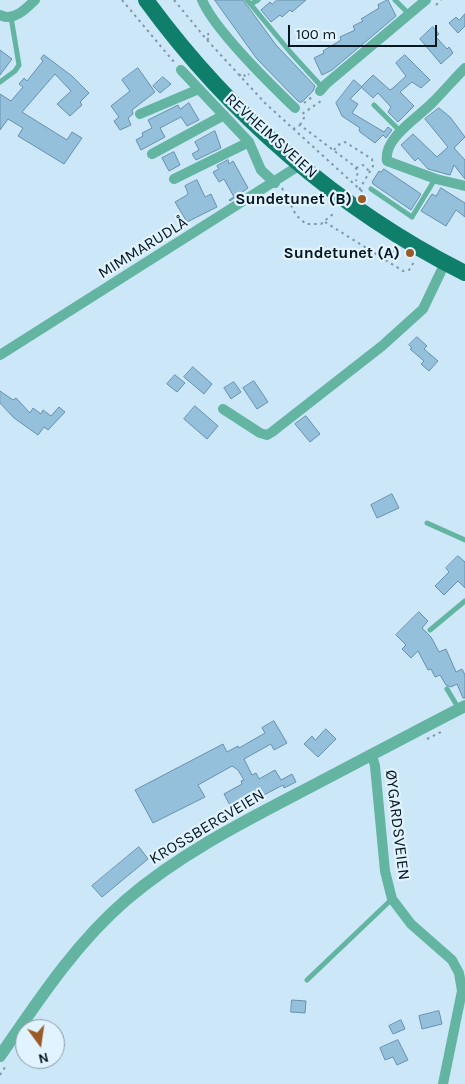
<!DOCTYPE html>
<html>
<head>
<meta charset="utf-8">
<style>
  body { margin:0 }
  #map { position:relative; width:465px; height:1084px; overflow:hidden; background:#cce7f8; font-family:Karla,sans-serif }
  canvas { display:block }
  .north { position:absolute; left:15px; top:1019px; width:50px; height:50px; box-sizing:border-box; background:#e1f3ff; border:1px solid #899ba6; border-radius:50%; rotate:166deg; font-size:14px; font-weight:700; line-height:20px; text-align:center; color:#061720 }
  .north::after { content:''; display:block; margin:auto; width:18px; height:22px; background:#9a5925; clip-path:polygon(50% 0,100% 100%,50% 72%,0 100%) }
  .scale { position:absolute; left:288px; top:25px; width:149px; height:22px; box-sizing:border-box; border:2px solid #061720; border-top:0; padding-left:6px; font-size:15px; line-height:18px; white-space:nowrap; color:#061720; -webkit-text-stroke:4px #e1f3ff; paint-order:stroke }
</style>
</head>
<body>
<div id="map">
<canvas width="465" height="1084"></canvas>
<div class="north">N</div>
<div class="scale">100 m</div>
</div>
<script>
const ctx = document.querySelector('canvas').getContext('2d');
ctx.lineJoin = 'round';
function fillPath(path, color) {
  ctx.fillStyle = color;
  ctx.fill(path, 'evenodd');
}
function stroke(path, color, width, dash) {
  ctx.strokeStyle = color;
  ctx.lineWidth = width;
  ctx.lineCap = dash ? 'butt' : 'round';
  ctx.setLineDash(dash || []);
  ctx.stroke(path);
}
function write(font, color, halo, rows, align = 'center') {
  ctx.font = font + ' Karla,sans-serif';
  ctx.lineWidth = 4.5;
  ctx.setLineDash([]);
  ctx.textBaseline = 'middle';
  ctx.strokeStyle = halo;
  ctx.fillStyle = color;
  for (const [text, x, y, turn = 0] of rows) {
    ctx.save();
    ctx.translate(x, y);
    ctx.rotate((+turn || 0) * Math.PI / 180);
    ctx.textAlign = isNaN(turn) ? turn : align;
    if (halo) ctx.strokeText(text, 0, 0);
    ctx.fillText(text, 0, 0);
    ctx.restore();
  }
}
const building = new Path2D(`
  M215,0H243L276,45L315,86L313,91L302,102H299L257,59Z
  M277,0H306L292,12L290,10L282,17L280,15L271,22L261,10L270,2L272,4Z
  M388,0L396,16L332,70L322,75L314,58L324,53L323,51L341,40L340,37L355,30L353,26L363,21L361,19L379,8L378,5Z
  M465,14V26L458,33L449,23L456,17L459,20Z
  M433,27L439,34L436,37L447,49L449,47L453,53L441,64L420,39Z
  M0,50L12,59L0,75Z
  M44,55L72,76L89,93L80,102L82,105L70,116L57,104L71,91L55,74L22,112L67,140L72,132L82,138L64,164L18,136L23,128L8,119L0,130V94L11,101L23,87L19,84L24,78L27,81L43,61L41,59Z
  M405,55L430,80L421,88L412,82L400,92L414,106L398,122L388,112L391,107L378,93L373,98L361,87L373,75L390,90L393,88L406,76L396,63Z
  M138,68L155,92L132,110L133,114L128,118L131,125L120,130L114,121L119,117L111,106L130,91L122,80Z
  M163,77L171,84L160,93L153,86Z
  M354,80L362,87L350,99L358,104L352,113L384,132L388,127L392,130L386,138L383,135L375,143L360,132L359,130L360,128L342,116L336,103Z
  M189,103L199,120L187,126L181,117L160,128L165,137L141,150L136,140L143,136L142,133L152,128L148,120L178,105L180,109Z
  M439,108L450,117L465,137L454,148L465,160V179L454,165L450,175L428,169L418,158L415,161L401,145L413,134L437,157L448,147L425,119Z
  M215,131L221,148L196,160L192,154L199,150L195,142Z
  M174,152L180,165L169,171L162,158Z
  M228,160L229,164L233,161L248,188L230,201L229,200L239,194L234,197L224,179L219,182L213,172L219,169L217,166Z
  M384,169L421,194L411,210L373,184L372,182L379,171L381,172Z
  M197,180L205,197L211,194L217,207L187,222L175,202L187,195L188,193L185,186Z
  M441,188L465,203V217L456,210L446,226L421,211L432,194L436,196Z
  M417,337L427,346L424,349L438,361L429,371L421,364L424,361L410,349L412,348L409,345Z
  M193,367L212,384L204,394L184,377Z
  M175,375L185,383L177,392L167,384Z
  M254,381L268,402L257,409L243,388Z
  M234,382L241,392L231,399L224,388Z
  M0,391L13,400L16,398L30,413L33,408L41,414L43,410L51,416L59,407L65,412L48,430L44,427L38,435L14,418L0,403Z
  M195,406L218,426L207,439L184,419Z
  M306,416L320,434L310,442L295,424Z
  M392,494L399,508L377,518L371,505Z
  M458,556L465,562V588L458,581L444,595L435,586L449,572L446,568Z
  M419,612L428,621L422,628L431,637L439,652L446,649L456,672L462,669L465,675V698H463L457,684L451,687L446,685L440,675L435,677L431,669L428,670L418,651L411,658L402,649L406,645L396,635Z
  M274,721L287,743L274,750L271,744L244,759L252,775L256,773L259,779L275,770L281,780L292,774L296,782L284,788L283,785L233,811L224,794L242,784L241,781L244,780L238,770L232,766L198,785L205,797L153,823L135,790L223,744L227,752L238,746L239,748L265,733L262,728Z
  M326,729L336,739L318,757L304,744L312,736L315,740Z
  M139,847L148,859L102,897L92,886Z
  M292,1000L306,1001L305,1013L291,1012Z
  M439,1011L442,1024L422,1029L419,1016Z
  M401,1020L405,1029L393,1034L389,1026Z
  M398,1040L408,1060L397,1065L393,1057L385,1060L380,1048Z`);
fillPath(building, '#94c0dc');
stroke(building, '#6691ac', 1);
stroke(new Path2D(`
  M122,0L174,62
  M174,0L207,40L265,103L365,194
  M436,5L441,0
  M207,40L210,37L208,34L211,32
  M239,76L242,73L246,77L249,74
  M304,103L312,97
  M300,125L304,118L302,114L321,101
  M293,129L300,125L353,165L358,171L356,181
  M334,150L338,145L345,142L372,159L373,166L359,190
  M356,168L363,165L370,172
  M282,188L296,215L306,224H321L333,214
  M325,222L403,271L409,270L414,262
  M380,258L396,250
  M427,739L443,731
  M0,1075L7,1064`), '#8097a5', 2, [2.5, 4]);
stroke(new Path2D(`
  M247,0L291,53L322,87
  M395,0L409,14
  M251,4L258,0
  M0,82L15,71L19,65L11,17
  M374,105L400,131
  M371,189L412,217L435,179
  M427,523L465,540
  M430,630L465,601
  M447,689L459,709
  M307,980L392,899`), '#63b4a1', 5);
stroke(new Path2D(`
  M202,0C215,30 270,84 295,108
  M0,15C13,22 26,9 35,0
  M465,68C454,79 444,91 433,102C419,117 383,138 387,161L436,179L465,186
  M181,70L249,142L261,170L275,183
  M320,91L326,84L426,0
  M140,114L199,89
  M152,154L224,115
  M174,179L249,142
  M0,355L300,165
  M223,409L260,433L267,435L272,432L382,346L423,309L445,263
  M372,755L375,766L385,871L392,899L411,924L452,960L459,973L462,991L443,1084`), '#63b4a1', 10);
stroke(new Path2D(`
  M0,1056C38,1001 75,944 126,900C182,852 249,819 314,785C364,759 414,732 465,706`), '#63b4a1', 12);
stroke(new Path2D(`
  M146,0C229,114 339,210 465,273`), '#0f7f6b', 16);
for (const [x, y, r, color] of [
  [362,199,5,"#9a5925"],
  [410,253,5,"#9a5925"]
]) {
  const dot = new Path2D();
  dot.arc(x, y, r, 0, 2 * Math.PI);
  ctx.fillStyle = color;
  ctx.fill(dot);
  stroke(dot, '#e1f3ff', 2);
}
write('16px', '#061720', '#e1f3ff', [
  ["REVHEIMSVEIEN",271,136,42],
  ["MIMMARUDLÅ",143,248,-32],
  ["ØYGARDSVEIEN",397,825,83],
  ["KROSSBERGVEIEN",207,827,-31]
]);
write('bold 16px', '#061720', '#e1f3ff', [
  ["Sundetunet (B)",352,199],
  ["Sundetunet (A)",400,253]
], 'right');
</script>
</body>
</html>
